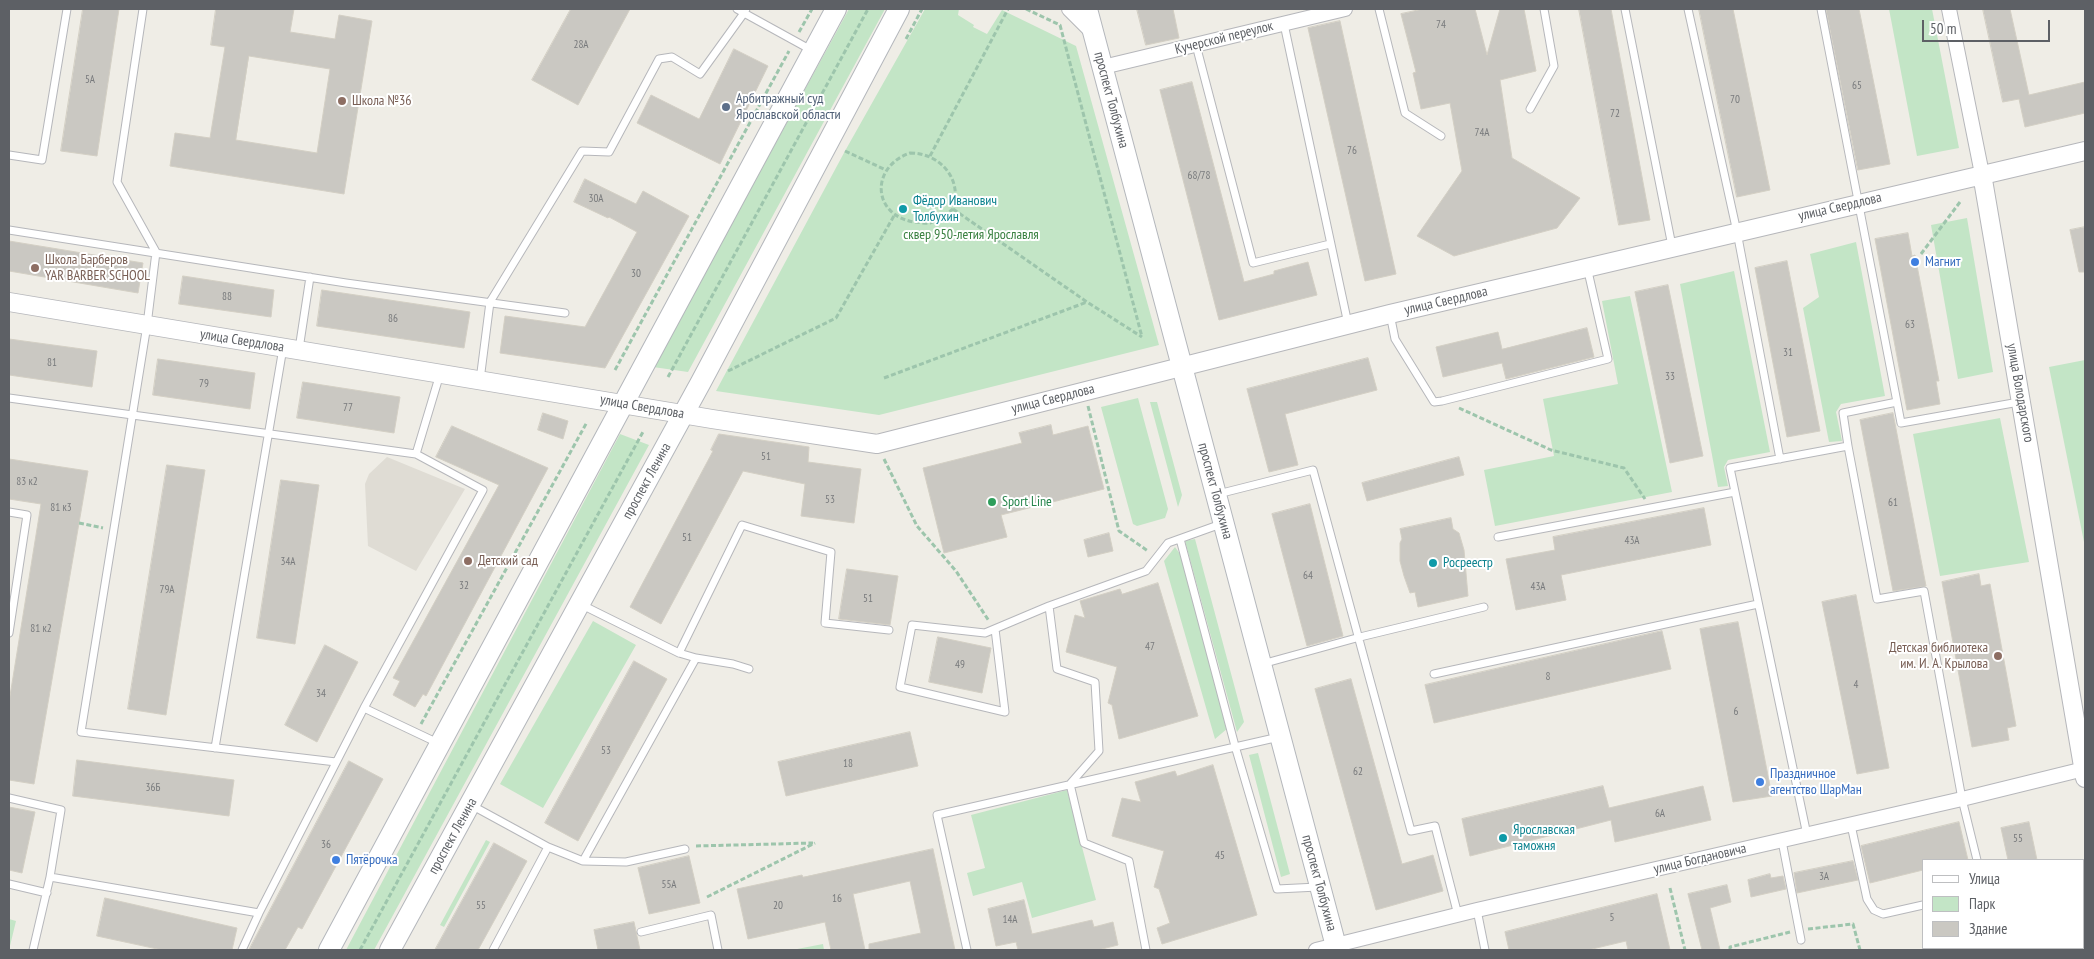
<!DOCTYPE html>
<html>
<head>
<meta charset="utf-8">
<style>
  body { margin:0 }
  #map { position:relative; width:2094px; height:959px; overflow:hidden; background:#efede6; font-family:"PT Sans Narrow",sans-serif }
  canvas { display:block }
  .frame { position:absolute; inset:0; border:10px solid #5d6065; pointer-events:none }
  .legend { position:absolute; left:1922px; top:859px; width:162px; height:90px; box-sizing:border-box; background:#fff; border:1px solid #bebfc1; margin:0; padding:6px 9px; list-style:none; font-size:15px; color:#5d6065 }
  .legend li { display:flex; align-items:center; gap:10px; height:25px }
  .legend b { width:25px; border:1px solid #bebfc1 }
  .scale { position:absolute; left:1922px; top:20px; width:128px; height:22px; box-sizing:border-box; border:2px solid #5d6065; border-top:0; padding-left:6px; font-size:15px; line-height:18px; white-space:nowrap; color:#5d6065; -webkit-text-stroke:4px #fff; paint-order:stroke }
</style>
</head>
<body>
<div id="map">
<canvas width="2094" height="959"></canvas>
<div class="frame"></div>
<ul class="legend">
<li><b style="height:6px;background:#fff"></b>Улица</li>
<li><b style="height:14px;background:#c3e5c6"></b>Парк</li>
<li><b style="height:14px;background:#cac8c2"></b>Здание</li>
</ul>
<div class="scale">50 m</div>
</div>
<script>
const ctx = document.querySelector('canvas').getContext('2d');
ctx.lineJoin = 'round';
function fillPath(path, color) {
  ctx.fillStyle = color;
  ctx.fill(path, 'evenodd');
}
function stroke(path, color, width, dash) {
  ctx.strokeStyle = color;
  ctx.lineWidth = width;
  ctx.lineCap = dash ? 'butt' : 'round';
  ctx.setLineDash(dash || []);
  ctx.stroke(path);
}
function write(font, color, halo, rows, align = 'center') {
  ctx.font = font + ' "PT Sans Narrow",sans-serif';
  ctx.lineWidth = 4;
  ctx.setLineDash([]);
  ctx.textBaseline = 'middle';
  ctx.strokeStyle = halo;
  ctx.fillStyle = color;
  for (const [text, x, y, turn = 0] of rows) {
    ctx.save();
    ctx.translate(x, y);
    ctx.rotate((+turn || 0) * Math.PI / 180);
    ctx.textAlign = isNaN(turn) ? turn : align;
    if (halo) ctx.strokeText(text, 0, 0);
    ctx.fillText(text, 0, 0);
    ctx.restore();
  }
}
fillPath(new Path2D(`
  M387,457L465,489L416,571L368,546L365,484L369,474Z`), '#dfdcd4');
fillPath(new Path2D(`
  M849,9H885L688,372L653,367Z
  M925,9H959L958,15L974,25L973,27L987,34L1002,10L1076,46L1159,345L879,415L716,391L845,151Z
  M1889,9H1932L1959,148L1917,156Z
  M1967,218L1993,372L1958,379L1931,225Z
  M1856,242L1885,396L1841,404L1836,412L1842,441L1829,442L1803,308L1819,297L1810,254Z
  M1734,271L1770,452L1728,460L1724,467L1728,486L1718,487L1680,284Z
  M1630,296L1672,492L1495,526L1484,470L1554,456L1543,399L1618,384L1602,301Z
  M2085,360V547L2049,367Z
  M1138,398L1168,509L1165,518L1137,526L1133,524L1101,407Z
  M1150,402H1157L1182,495L1178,507Z
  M2000,418L2029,562L1940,576L1913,434Z
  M620,434L649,445L374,950H346Z
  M1195,539L1244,722L1237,732L1185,541Z
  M1175,547L1180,554L1228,728L1215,739L1164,561Z
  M593,621L636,645L543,808L500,784Z
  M1258,753L1290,874L1281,877L1249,755Z
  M1067,790L1096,900L1032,918L1022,882L973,896L967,873L985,868L971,815Z
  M486,840L490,842L444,927L440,925Z
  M9,919L16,921L9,950Z
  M823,944L824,950H792Z`), '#c3e5c6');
const building = new Path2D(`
  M83,9H119L97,156L61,151Z
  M216,9H294L290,32L335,39L339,15L372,21L344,194L170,166L175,133L210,138L225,47L211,45ZM249,56L330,69L317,153L236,140Z
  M571,9H630L578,105L532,80Z
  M1137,9H1173L1179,38L1146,45Z
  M1423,9H1475L1487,55L1500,9H1524L1536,71L1500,80L1512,158L1580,198L1557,228L1454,256L1417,236L1462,171L1450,103L1421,109L1413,73L1416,72L1401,14Z
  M1579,9H1611L1650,220L1619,225Z
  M1699,9H1733L1770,190L1737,197Z
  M1826,9H1859L1890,164L1858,170Z
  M1983,9H2010L2029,95L2085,82V113L2025,127L2019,99L2003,102Z
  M1340,21L1396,274L1365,281L1308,28Z
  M734,49L768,66L720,164L637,123L651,95L699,119Z
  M1192,82L1244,282L1274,274V271L1308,262L1317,295L1219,320L1160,90Z
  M585,179L636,204L643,191L689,216L605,368L500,353L505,316L585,327L637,232L609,217L608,218L574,202Z
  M2085,227V272H2079L2070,230Z
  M1908,233L1912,256L1915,255L1939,381H1936L1940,404L1907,410L1875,239Z
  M9,241L143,263L138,293L9,271Z
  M1787,261L1820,431L1787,437L1755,268Z
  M183,276L274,290L271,317L179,304Z
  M1668,285L1703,456L1670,463L1635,292Z
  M322,290L470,312L464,348L317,326Z
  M1587,328L1594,357L1506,379L1502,363L1443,377L1436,347L1498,332L1502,349Z
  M9,339L97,351L92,387L9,375Z
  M1368,358L1377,390L1285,414L1298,465L1269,472L1247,389Z
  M158,359L255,373L250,409L153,395Z
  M303,382L400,397L394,433L297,418Z
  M543,413L568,421L563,439L538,430Z
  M1893,413L1926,586L1893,591L1860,420Z
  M1051,425L1053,435L1088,426L1104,489L1001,515L1007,537L944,553L923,468L1022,443L1019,433Z
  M452,426L548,468L426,696L423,694L415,707L393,695L400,681L393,678L499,485L436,457Z
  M719,434L809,447L808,462L861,469L854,523L801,516L805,484L743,471L661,624L630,607L713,451L711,450Z
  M1459,457L1464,475L1367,501L1362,483Z
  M9,459L88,471L34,784L9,780V702L41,504L9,499Z
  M167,465L205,470L166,715L128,709Z
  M281,480L319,485L295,644L257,638Z
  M1310,504L1343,636L1307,646L1272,514Z
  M1704,508L1711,545L1561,575L1566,600L1516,610L1506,559L1555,550L1553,537Z
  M1451,518L1453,529L1459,533L1464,550L1468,596L1418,607L1415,592L1410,593L1404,576L1400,561V543L1402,539L1400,529Z
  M1109,533L1113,551L1088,557L1084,540Z
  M847,569L898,576L890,625L839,619Z
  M1979,574L1981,586L1990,584L2016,726L2007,728L2009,740L1972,747L1942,582Z
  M1158,583L1198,716L1119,739L1112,705L1108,703L1117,667L1066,652L1075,615L1085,618L1080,601L1120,589L1122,594Z
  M1856,595L1889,768L1857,774L1822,602Z
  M1738,622L1772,796L1733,802L1700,629Z
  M1662,631L1671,669L1434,723L1425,685Z
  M938,637L991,648L982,693L929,682Z
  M325,645L358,662L317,742L285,725Z
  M634,661L667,679L578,841L545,823Z
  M1351,679L1402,864L1433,855L1443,891L1376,910L1315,689Z
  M910,732L918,766L786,796L778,762Z
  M77,760L234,780L229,816L73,796Z
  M349,761L383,779L302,929L298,927L285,950H249Z
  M1213,765L1257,915L1162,944L1157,928L1170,923L1159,889L1154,887L1164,851L1112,836L1122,798L1141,802L1135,782L1175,771L1177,776Z
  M1603,786L1609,808L1703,786L1711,820L1615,842L1611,820L1470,856L1462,819Z
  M9,807L35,812L22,873L9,870Z
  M1959,822L1968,860H1923V870L1870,883L1861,846Z
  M2029,822L2037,860H2008L2001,828Z
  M494,843L527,861L478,950H435Z
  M933,849L955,950H869V944L921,933L910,881L853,894L865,950H831L825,922L748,939L737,889L802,875L803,877Z
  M689,856L700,903L649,914L638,868Z
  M1853,861L1858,880L1797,893L1794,873Z
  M1770,874L1771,878L1783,876L1786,889L1751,897L1748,880Z
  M1727,885L1731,902L1710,908L1720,950H1702L1688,894Z
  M1657,894L1670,950H1628L1626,941L1588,950H1509L1505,932Z
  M105,898L237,928L232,950H162L97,936Z
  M1024,900L1032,934L1092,920L1094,927L1113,922L1118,945L1098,950H1018L1016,942L996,946L988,909Z
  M634,922L640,950H598L594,930Z`);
fillPath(building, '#cac8c2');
stroke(building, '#d3cfc4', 1);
const service = new Path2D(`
  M143,9L117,182L156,252L147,325L81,732L336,762
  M746,9L744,13L813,51
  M1379,9L1405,113L1441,136
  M1625,9L1672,246
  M1688,9L1737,232L1780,459
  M1821,9L1897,402L1843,413L1848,446
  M1284,24L1348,324
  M1196,45L1253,263L1330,244
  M1530,109L1554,66L1544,9
  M9,155L42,160L67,9
  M9,230L346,283L565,313
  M1390,314L1395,339L1434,402L1442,401L1608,359L1587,267
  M299,349L310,277
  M480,380L490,302L582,151L609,152L659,59L672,57L700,74L744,13L737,9
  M9,398L416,454
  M1897,402L1901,423L2019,402
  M1218,494L1313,470L1411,831L1435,826L1458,915
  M9,512L27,515L9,633
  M1498,537L1735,492
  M1180,539L1235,746L1277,889L1318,887
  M1049,606L1057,669L1095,682L1099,751L1070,784L1084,843L1129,861L1146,950
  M995,629L1005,712L900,687L912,625L985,633L1049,606L1146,571L1168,543L1221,524
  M679,653L742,525L831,552L825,623L889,630
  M696,658L733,664L749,669
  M1262,664L1360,637L1484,607
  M1434,674L1758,604
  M438,743L364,708L483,490L416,454L440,374
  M215,748L283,348
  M9,798L61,810L50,877
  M471,805L548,847L493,950
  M1851,825L1867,899L1874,910L1883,914L1923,905
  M1807,835L1730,468L1848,446L1877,599L1924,591L1962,799L1977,860
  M1782,841L1801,940
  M548,847L583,861L696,658L679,653L580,604
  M583,861L626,862L685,849
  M9,884L47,893
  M1477,910L1485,950
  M641,932L711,915L718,950
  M1997,948V950
  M33,950L50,877L259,913
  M242,950L259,913L364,708
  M967,950L937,815L1279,737`);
const minor = new Path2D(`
  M1069,9L1093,33
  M1949,9L1982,174
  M1103,67L1345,9
  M1316,950L1477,910L1962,799L2084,769`);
const tertiary = new Path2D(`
  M1982,174L2085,778
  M9,302L712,419L877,444L1390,314L2085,151`);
const secondary = new Path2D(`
  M1087,9L1337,950
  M329,950L836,9
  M390,950L701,382L899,9`);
stroke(service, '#b6b7bb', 9);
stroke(minor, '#b6b7bb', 16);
stroke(tertiary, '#b6b7bb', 20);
stroke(secondary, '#b4b7bc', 22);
stroke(new Path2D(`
  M1026,9L1060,25L1142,337
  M799,32L812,9
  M906,39L922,9
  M845,151L886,170
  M910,153C940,153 963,179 953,209C946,214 938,220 930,223C925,224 919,222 914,222C872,215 870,167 910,153Z
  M930,156L1008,9
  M953,209L1087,302L1142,337
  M1921,254L1960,202
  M615,370L789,51
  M728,371L836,318L895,214
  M668,377L868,9
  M884,378L1087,302
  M1088,406L1119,531L1148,551
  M1459,408L1551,450L1624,468L1645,499
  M884,459L917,526L956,571L989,621
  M79,523L103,528
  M421,724L587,422
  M696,846L813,843
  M1670,888L1685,950
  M707,897L815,843
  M1808,929L1853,924L1860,950
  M360,950L644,430
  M1730,950V947L1790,932`), '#9dc5ac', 3, [5, 2.5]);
stroke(service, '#fff', 7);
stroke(minor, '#fff', 14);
stroke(tertiary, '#fff', 18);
stroke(secondary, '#fff', 20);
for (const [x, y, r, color] of [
  [342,101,5,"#8d6e63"],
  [726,107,5,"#5c6f8a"],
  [903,209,5,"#0f9aa8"],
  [1915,262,5,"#3f7fe0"],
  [35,268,5,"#8d6e63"],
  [992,502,5,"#2e9e5b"],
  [468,561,5,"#8d6e63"],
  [1433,563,5,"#0f9aa8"],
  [1998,656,5,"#8d6e63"],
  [1760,782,5,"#3f7fe0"],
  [1503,838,5,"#0f9aa8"],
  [336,860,5,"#3f7fe0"]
]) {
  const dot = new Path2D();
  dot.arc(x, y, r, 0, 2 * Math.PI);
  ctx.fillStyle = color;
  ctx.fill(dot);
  stroke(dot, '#fff', 2);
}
write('11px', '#787a7c', null, [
  ["74",1441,25],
  ["28А",581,45],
  ["5А",90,80],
  ["65",1857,86],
  ["70",1735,100],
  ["72",1615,114],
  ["74А",1482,133],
  ["76",1352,151],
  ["68/78",1199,176],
  ["30А",596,199],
  ["30",636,274],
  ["88",227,297],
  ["86",393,319],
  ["63",1910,325],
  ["31",1788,353],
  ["81",52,363],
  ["33",1670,377],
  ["79",204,384],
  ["77",348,408],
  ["51",766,457],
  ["83 к2",27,482],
  ["53",830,500],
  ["61",1893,503],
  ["81 к3",61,508],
  ["51",687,538],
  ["43А",1632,541],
  ["34А",288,562],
  ["64",1308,576],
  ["32",464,586],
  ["43А",1538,587],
  ["79А",167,590],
  ["51",868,599],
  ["81 к2",41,629],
  ["47",1150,647],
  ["49",960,665],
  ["8",1548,677],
  ["4",1856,685],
  ["34",321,694],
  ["6",1736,712],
  ["53",606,751],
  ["18",848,764],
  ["62",1358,772],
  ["36Б",153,788],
  ["6А",1660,814],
  ["55",2018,839],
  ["36",326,845],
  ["45",1220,856],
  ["3А",1824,877],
  ["55А",669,885],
  ["16",837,899],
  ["55",481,906],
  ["20",778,906],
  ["5",1612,918],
  ["14А",1010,920]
]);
write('14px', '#5d6065', '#fff', [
  ["Кучерской переулок",1224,38,-14],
  ["проспект Толбухина",1111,100,75],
  ["улица Свердлова",1840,207,-13],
  ["улица Свердлова",1446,301,-13],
  ["улица Свердлова",242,341,9],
  ["улица Володарского",2020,393,80],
  ["улица Свердлова",1053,399,-14],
  ["улица Свердлова",642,407,10],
  ["проспект Ленина",647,481,-61],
  ["проспект Толбухина",1215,491,75],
  ["проспект Ленина",453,836,-61],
  ["улица Богдановича",1700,859,-13],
  ["проспект Толбухина",1319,883,75]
]);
write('14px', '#4e5e75', '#fff', [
  ["Арбитражный суд",736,99],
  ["Ярославской области",736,115]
], 'left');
write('14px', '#785e54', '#fff', [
  ["Школа №36",352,101],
  ["Школа Барберов",45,260],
  ["YAR BARBER SCHOOL",45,276],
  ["Детский сад",478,561],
  ["Детская библиотека",1988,648,"right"],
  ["им. И. А. Крылова",1988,664,"right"]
], 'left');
write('14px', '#0d838f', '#fff', [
  ["Фёдор Иванович",913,201],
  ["Толбухин",913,217],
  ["Росреестр",1443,563],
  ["Ярославская",1513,830],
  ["таможня",1513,846]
], 'left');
write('14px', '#398040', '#fff', [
  ["сквер 950-летия Ярославля",971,235]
]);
write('14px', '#366cbe', '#fff', [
  ["Магнит",1925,262],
  ["Праздничное",1770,774],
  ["агентство ШарМан",1770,790],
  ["Пятёрочка",346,860]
], 'left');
write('14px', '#27864d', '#fff', [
  ["Sport Line",1002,502]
], 'left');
</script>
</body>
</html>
